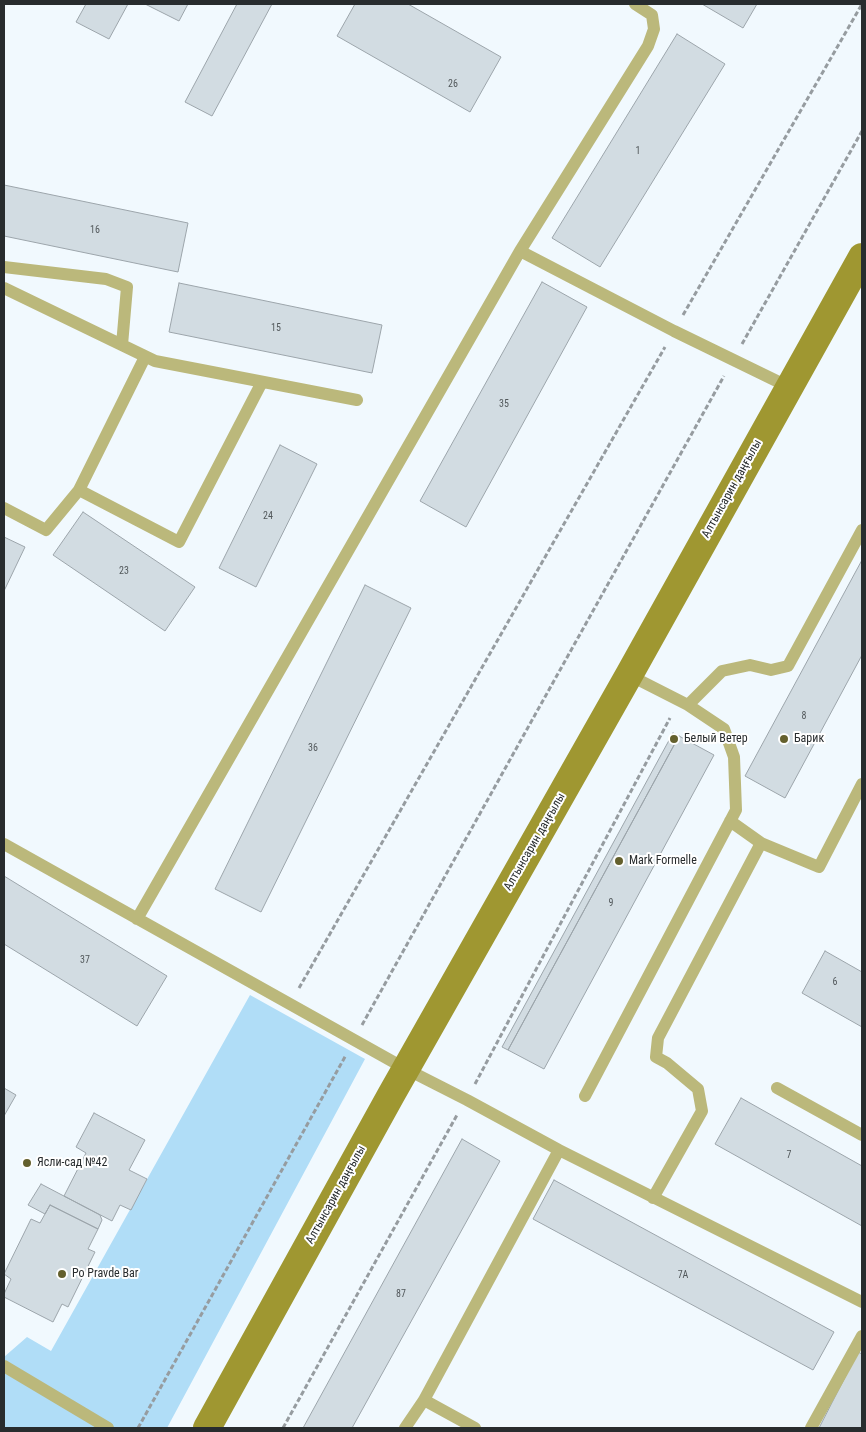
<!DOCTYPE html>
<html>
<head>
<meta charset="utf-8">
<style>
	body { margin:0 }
	#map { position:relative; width:866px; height:1432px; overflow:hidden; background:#f1f9fe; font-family:"Roboto Condensed",sans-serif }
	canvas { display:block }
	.frame { position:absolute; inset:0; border:5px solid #282c2e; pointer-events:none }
</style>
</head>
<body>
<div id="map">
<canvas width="866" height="1432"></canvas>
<div class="frame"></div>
</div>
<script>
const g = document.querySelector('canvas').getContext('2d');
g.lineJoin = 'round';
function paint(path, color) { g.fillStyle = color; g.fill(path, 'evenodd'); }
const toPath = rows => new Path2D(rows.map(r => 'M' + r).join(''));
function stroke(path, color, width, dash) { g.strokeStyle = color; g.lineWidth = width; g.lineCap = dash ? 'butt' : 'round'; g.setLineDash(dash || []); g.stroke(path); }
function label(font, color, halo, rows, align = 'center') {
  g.font = font + ' "Roboto Condensed",sans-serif'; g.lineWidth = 4; g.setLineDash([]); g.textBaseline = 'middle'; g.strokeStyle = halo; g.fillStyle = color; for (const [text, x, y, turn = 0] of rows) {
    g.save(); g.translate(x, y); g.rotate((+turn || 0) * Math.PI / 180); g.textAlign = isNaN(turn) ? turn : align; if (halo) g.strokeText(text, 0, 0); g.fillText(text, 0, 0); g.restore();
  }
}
paint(toPath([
	[250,995,365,1059,167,1428,4,1428,4,1357,27,1337,51,1351]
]), '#b0ddf7');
const building = toPath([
	[86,4,128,4,109,39,76,22,86,4],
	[145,4,188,4,179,21,145,4],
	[237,4,272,4,212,116,185,102,237,4],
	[355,4,408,4,501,57,470,112,337,36,355,4],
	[702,4,757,4,743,28,702,4],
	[677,34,725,64,600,267,552,238,677,34],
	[4,185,188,223,178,272,4,236,4,185],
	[542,282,587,307,466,527,420,501,542,282],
	[179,283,382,325,372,373,169,332,179,283],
	[280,445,317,464,256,587,219,568,280,445],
	[83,512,195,587,165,631,53,555,83,512],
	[4,537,25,547,4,591,4,537],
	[862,560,862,655,785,798,745,776,862,560],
	[365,585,411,608,261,912,215,889,365,585],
	[673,733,679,736,508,1050,502,1047,673,733],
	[679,736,714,755,544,1069,508,1050,679,736],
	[4,876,167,976,137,1026,4,944,4,876],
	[825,951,862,972,862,1027,802,993,825,951],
	[4,1088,16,1095,4,1116,4,1088],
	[741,1098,862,1166,862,1226,715,1144,741,1098],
	[94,1113,145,1140,129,1170,147,1179,131,1210,120,1205,112,1221,64,1196,86,1153,76,1147,94,1113],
	[462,1139,500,1161,352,1428,303,1428,462,1139],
	[554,1180,834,1332,813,1370,533,1219,554,1180],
	[41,1184,100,1215,102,1220,98,1229,50,1205,45,1214,28,1205,41,1184],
	[50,1205,98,1229,88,1249,95,1252,68,1307,62,1304,53,1322,4,1297,4,1294,11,1279,4,1274,31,1219,40,1223,50,1205],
	[858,1352,862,1354,862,1428,819,1428,858,1352]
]);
paint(building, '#d2dce2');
stroke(building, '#9ca5ab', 1);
stroke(toPath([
	[683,315,862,4],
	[742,344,862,131],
	[299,988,665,347],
	[362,1025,724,376],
	[475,1084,670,718],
	[138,1428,346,1055],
	[283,1428,457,1115]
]), '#969ca0', 3, [5, 2.5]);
stroke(toPath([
	[520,251,674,331,789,387],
	[4,267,106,279,127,287,122,345],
	[4,288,155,361,357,400],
	[79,490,145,357],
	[4,508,46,530,79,490,179,542,262,382],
	[688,705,722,671,750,665,771,670,788,666,862,530],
	[730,821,761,843,819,867,862,784],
	[4,844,406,1069,467,1100,559,1150,862,1302],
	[137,919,520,251,648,46,654,29,652,15,635,4],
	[777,1088,862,1135],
	[585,1096,736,810,734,757,724,729,688,705,629,675],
	[653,1198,702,1111,698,1089,667,1063,656,1057,658,1038,761,843],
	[4,1366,108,1428],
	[424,1400,475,1428],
	[405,1428,424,1400,559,1150],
	[811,1428,862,1336]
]), '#bbb87b', 12);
stroke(toPath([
	[207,1428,391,1095,629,675,862,257]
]), '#9f9731', 28);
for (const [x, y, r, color] of [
	[674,739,5,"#64602d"],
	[784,739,5,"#64602d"],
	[619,861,5,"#64602d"],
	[27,1163,5,"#64602d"],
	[62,1274,5,"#64602d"]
]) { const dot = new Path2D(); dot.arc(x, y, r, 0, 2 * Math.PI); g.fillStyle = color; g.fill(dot); stroke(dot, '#fff', 2); }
label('10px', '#52585b', null, [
	["26",453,84],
	["1",638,151],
	["16",95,230],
	["15",276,328],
	["35",504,404],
	["24",268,516],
	["23",124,571],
	["8",804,716],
	["36",313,748],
	["9",611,903],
	["37",85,960],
	["6",835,982],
	["7",789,1155],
	["7А",683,1275],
	["87",401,1294]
]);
label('12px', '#282c2e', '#fff', [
	["Алтынсарин даңғылы",732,489,-61],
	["Алтынсарин даңғылы",535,842,-60],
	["Алтынсарин даңғылы",336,1195,-61]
]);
label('12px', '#282c2e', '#fff', [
	["Белый Ветер",684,739],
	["Барик",794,739],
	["Mark Formelle",629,861],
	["Ясли-сад №42",37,1163],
	["Po Pravde Bar",72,1274]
], 'left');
</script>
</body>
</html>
